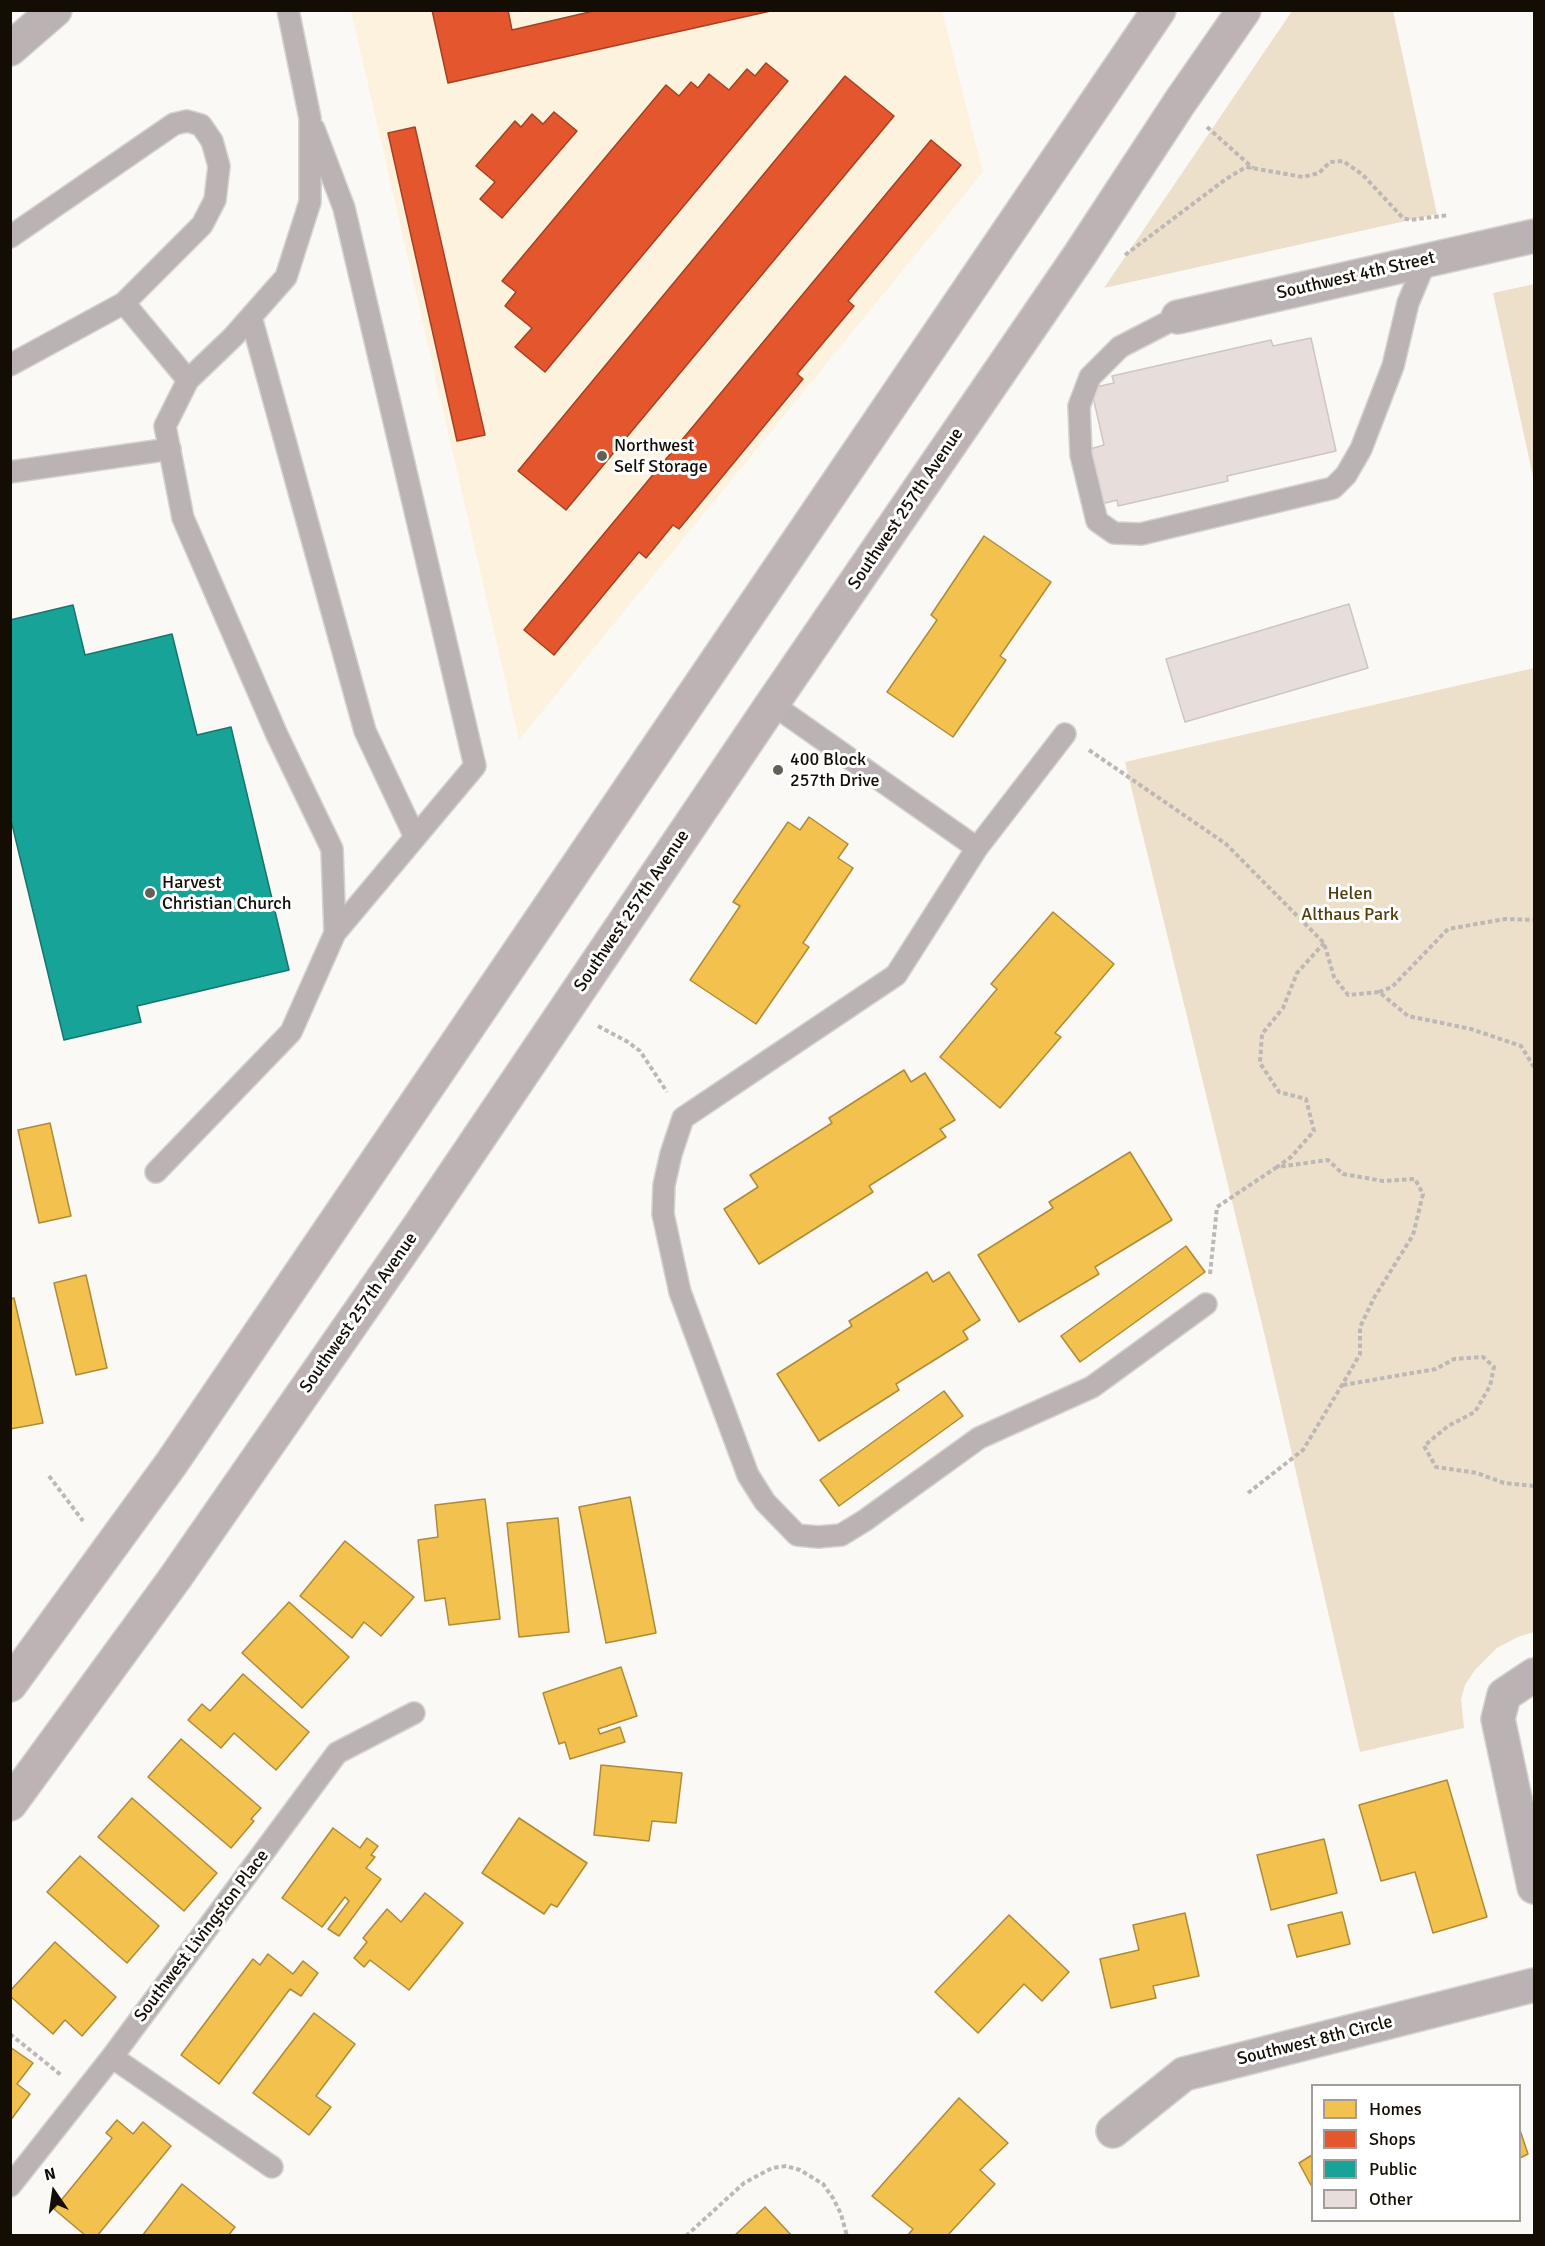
<!DOCTYPE html>
<html>
<head>
<meta charset="utf-8">
<style>
	body { margin:0 }
	#map { position:relative; width:1545px; height:2246px; overflow:hidden; background:#fbf9f6; font-family:Signika,sans-serif }
	canvas { display:block }
	.frame { position:absolute; inset:0; border:12px solid #130d03; pointer-events:none }
	.legend { position:absolute; left:1311px; top:2084px; width:210px; height:138px; box-sizing:border-box; background:#fff; border:2px solid #a19e9a; margin:0; padding:8px 10px; list-style:none; font-size:18px; color:#130d03 }
	.legend li { display:flex; align-items:center; gap:12px; height:30px }
	.legend b { width:30px; border:2px solid #a19e9a }
	.north { position:absolute; left:24px; top:2162px; width:60px; height:60px; -webkit-text-stroke:4px #fff; paint-order:stroke; rotate:347deg; font-size:16px; font-weight:700; line-height:24px; text-align:center; color:#130d03 }
	.north::after { content:''; display:block; margin:auto; width:21px; height:27px; background:#130d03; clip-path:polygon(50% 0,100% 100%,50% 72%,0 100%) }
</style>
</head>
<body>
<div id="map">
<canvas width="1545" height="2246"></canvas>
<div class="frame"></div>
<ul class="legend">
<li><b style="height:16px;background:#f2c14e"></b>Homes</li>
<li><b style="height:16px;background:#e4572e"></b>Shops</li>
<li><b style="height:16px;background:#17a398"></b>Public</li>
<li><b style="height:16px;background:#e7dedb"></b>Other</li>
</ul>
<div class="north">N</div>
</div>
<script>
const g = document.querySelector('canvas').getContext('2d');
g.lineJoin = 'round';
function paint(path, color) { g.fillStyle = color; g.fill(path, 'evenodd'); }
const toPath = rows => new Path2D(rows.map(r => 'M' + r).join(''));
function stroke(path, color, width, dash) { g.strokeStyle = color; g.lineWidth = width; g.lineCap = dash ? 'butt' : 'round'; g.setLineDash(dash || []); g.stroke(path); }
function label(font, color, halo, rows, align = 'center') {
  g.font = font + ' Signika,sans-serif'; g.lineWidth = 6; g.setLineDash([]); g.textBaseline = 'middle'; g.strokeStyle = halo; g.fillStyle = color; for (const [text, x, y, turn = 0] of rows) {
    g.save(); g.translate(x, y); g.rotate((+turn || 0) * Math.PI / 180); g.textAlign = isNaN(turn) ? turn : align; if (halo) g.strokeText(text, 0, 0); g.fillText(text, 0, 0); g.restore();
  }
}
paint(toPath([
	[522,10,524,14,538,10,942,11,983,172,519,740,351,11]
]), '#fdf2de');
paint(toPath([
	[1292,11,1393,11,1437,214,1104,288],
	[1534,284,1534,481,1493,293],
	[1534,668,1534,1632,1518,1637,1497,1648,1475,1670,1465,1685,1461,1699,1464,1728,1360,1752,1267,1345,1125,762]
]), '#ede0ca');
const homes = toPath([
	[984,536,1051,582,1000,656,1006,660,953,737,887,692,937,620,931,615,984,536],
	[809,817,848,844,838,858,853,868,803,943,809,947,756,1024,690,980,740,906,733,902,788,822,800,830,809,817],
	[1053,912,1114,964,1055,1033,1061,1037,1000,1108,940,1057,997,989,991,984,1053,912],
	[904,1070,911,1082,925,1073,955,1120,940,1129,946,1137,869,1186,873,1192,759,1264,724,1209,758,1187,750,1175,832,1123,829,1118,904,1070],
	[50,1123,71,1216,39,1223,18,1130,50,1123],
	[1130,1152,1172,1220,1095,1267,1099,1274,1019,1322,978,1255,1053,1208,1049,1202,1130,1152],
	[1186,1246,1205,1272,1080,1362,1061,1336,1186,1246],
	[927,1272,933,1282,949,1272,980,1320,963,1331,968,1339,896,1384,899,1390,819,1441,777,1374,852,1326,849,1321,927,1272],
	[86,1275,107,1368,76,1375,54,1283,86,1275],
	[14,1298,43,1423,10,1429,10,1299,14,1298],
	[944,1391,963,1416,839,1506,820,1480,944,1391],
	[630,1497,656,1633,606,1643,579,1507,630,1497],
	[485,1499,500,1619,449,1625,445,1598,425,1601,418,1540,438,1537,435,1505,485,1499],
	[558,1518,569,1632,519,1637,507,1523,558,1518],
	[345,1541,414,1597,381,1636,364,1622,352,1638,300,1596,345,1541],
	[289,1602,349,1657,302,1708,242,1653,289,1602],
	[621,1667,637,1716,598,1729,600,1734,620,1727,625,1742,570,1759,565,1742,559,1744,543,1693,621,1667],
	[243,1674,309,1732,276,1770,234,1733,221,1748,188,1720,202,1704,210,1711,243,1674],
	[181,1739,261,1808,251,1819,254,1821,231,1848,148,1777,181,1739],
	[601,1765,682,1773,676,1823,652,1821,649,1841,594,1835,601,1765],
	[1447,1780,1487,1917,1433,1933,1415,1872,1381,1881,1359,1805,1447,1780],
	[132,1798,217,1873,184,1911,98,1837,132,1798],
	[519,1818,587,1863,557,1907,551,1904,544,1914,482,1873,519,1818],
	[333,1828,360,1848,367,1838,378,1846,371,1855,375,1857,366,1868,381,1879,339,1936,328,1929,349,1901,345,1897,322,1927,282,1898,333,1828],
	[1324,1839,1337,1893,1271,1910,1257,1855,1324,1839],
	[80,1856,159,1926,127,1963,47,1892,80,1856],
	[425,1893,463,1923,409,1990,370,1960,364,1967,354,1958,367,1942,363,1938,387,1909,401,1922,425,1893],
	[1342,1912,1350,1944,1297,1957,1288,1925,1342,1912],
	[1185,1913,1199,1976,1153,1986,1156,1998,1111,2008,1100,1959,1139,1950,1133,1925,1185,1913],
	[1009,1915,1069,1972,1042,2001,1024,1984,978,2033,935,1992,1009,1915],
	[55,1942,116,1997,82,2036,65,2020,53,2034,10,1996,10,1991,55,1942],
	[268,1954,293,1974,303,1961,318,1973,301,1996,290,1989,219,2084,181,2055,253,1959,260,1965,268,1954],
	[314,2013,355,2044,316,2096,331,2107,309,2135,253,2093,314,2013],
	[10,2047,33,2063,17,2084,30,2094,10,2121,10,2047],
	[959,2098,1008,2143,980,2170,995,2184,947,2236,907,2236,913,2229,872,2196,959,2098],
	[117,2120,133,2134,143,2122,171,2146,97,2236,86,2236,54,2209,112,2138,106,2133,117,2120],
	[1520,2130,1528,2154,1520,2158,1520,2130],
	[1312,2155,1312,2187,1299,2163,1312,2155],
	[182,2184,235,2227,228,2236,142,2236,182,2184],
	[765,2207,792,2236,734,2236,765,2207]
]);
paint(homes, '#f2c14e');
stroke(homes, '#af8b38', 1.5);
const shops = toPath([
	[432,10,508,10,512,30,598,10,775,10,448,83,432,10],
	[766,63,788,81,545,372,515,347,532,328,505,306,516,292,502,281,666,85,679,96,691,82,698,88,709,74,729,90,747,69,755,76,766,63],
	[845,76,894,116,566,510,518,471,845,76],
	[554,112,577,131,502,218,480,199,495,182,476,166,515,121,521,127,532,114,543,124,554,112],
	[415,127,485,435,457,441,388,133,415,127],
	[931,140,961,165,848,301,854,306,797,374,803,379,679,529,673,525,646,558,639,552,554,655,524,630,931,140]
]);
paint(shops, '#e4572e');
stroke(shops, '#a54121', 1.5);
const public = toPath([
	[73,605,85,655,172,634,197,735,231,727,289,970,137,1006,141,1022,64,1040,10,816,10,620,73,605]
]);
paint(public, '#17a398');
stroke(public, '#16766b', 1.5);
const building = toPath([
	[1311,338,1336,451,1227,476,1228,481,1118,506,1117,500,1102,504,1090,449,1104,445,1091,388,1114,383,1112,376,1271,340,1273,346,1311,338],
	[1349,604,1368,668,1185,722,1166,659,1349,604]
]);
paint(building, '#e7dedb');
stroke(building, '#cec6c3', 1.5);
const service = toPath([
	[314,129,344,208,475,766,335,933],
	[10,237,174,124,187,121,201,125,212,141,219,166,215,200,202,225,124,303,10,365],
	[124,303,188,380],
	[251,317,365,731,415,837],
	[1178,317,1120,347,1090,377,1079,406,1081,455,1097,521,1114,533,1141,534,1333,488,1346,475,1361,449,1393,366,1408,303,1426,260],
	[10,472,170,449],
	[772,704,977,848],
	[1065,734,977,848,896,975,683,1118,671,1154,664,1185,663,1214,680,1292,748,1475,765,1502,797,1535,818,1537,841,1535,864,1521,979,1438,1092,1387,1206,1304],
	[156,1172,291,1032,335,933,332,849,277,735,183,518,165,426,188,380,233,337,286,277,310,202,310,118,288,10],
	[112,2057,272,2167],
	[10,2186,112,2057,337,1753,414,1713]
]);
const minor = toPath([
	[1178,317,1534,236],
	[1534,1675,1504,1695,1498,1719,1534,1887],
	[1113,2131,1184,2074,1534,1985]
]);
const tertiary = toPath([
	[10,49,55,10]
]);
const primary = toPath([
	[10,1685,171,1464,1159,10],
	[10,1804,175,1578,420,1225,772,704,1079,256,1180,102,1244,10]
]);
stroke(service, '#d5d3d0', 24);
stroke(minor, '#d5d3d0', 36);
stroke(tertiary, '#d5d3d0', 36);
stroke(primary, '#d5d3d0', 36);
stroke(toPath([
	[1207,127,1253,168],
	[1125,255,1226,179,1246,167,1303,177,1319,173,1330,162,1343,161,1363,175,1403,218,1410,220,1449,215],
	[1089,750,1226,844,1324,943,1334,977,1348,995,1379,992,1408,1016,1471,1029,1521,1046,1534,1067],
	[1379,992,1392,987,1448,929,1505,919,1534,920],
	[598,1026,628,1042,640,1051,667,1092],
	[1210,1274,1217,1207,1277,1167],
	[1343,1385,1436,1369,1454,1359,1483,1357,1494,1367,1490,1386,1475,1412,1448,1426,1424,1446,1436,1467,1477,1473,1504,1483,1534,1486],
	[49,1476,83,1521],
	[1248,1493,1303,1450,1342,1385,1360,1354,1360,1327,1374,1298,1413,1235,1423,1194,1415,1179,1383,1181,1343,1174,1328,1160,1277,1167,1291,1157,1314,1131,1306,1099,1279,1092,1260,1063,1262,1034,1283,1008,1297,973,1324,943],
	[10,2034,61,2075],
	[686,2236,744,2183,772,2168,786,2166,800,2170,823,2184,833,2198,841,2214,847,2236]
]), '#bdb7b5', 4, [4.5, 3]);
stroke(service, '#bbb2b3', 21);
stroke(minor, '#bbb2b3', 33);
stroke(tertiary, '#bbb2b3', 33);
stroke(primary, '#bdb3b5', 33);
for (const [x, y, r, color] of [
	[602,456,6,"#646058"],
	[778,770,6,"#646058"],
	[150,893,6,"#646058"]
]) { const dot = new Path2D(); dot.arc(x, y, r, 0, 2 * Math.PI); g.fillStyle = color; g.fill(dot); stroke(dot, '#fff', 2); }
label('18px', '#130d03', '#fff', [
	["Southwest 4th Street",1356,276,-13],
	["Southwest 257th Avenue",906,509,-56],
	["Southwest 257th Avenue",632,911,-56],
	["Southwest 257th Avenue",359,1313,-55],
	["Southwest Livingston Place",202,1936,-53],
	["Southwest 8th Circle",1315,2041,-14]
]);
label('18px', '#130d03', '#fff', [
	["Northwest",614,446],
	["Self Storage",614,467],
	["400 Block",790,760],
	["257th Drive",790,781],
	["Harvest",162,883],
	["Christian Church",162,904]
], 'left');
label('18px', '#543c0b', '#fff', [
	["Helen",1350,894],
	["Althaus Park",1350,915]
]);
</script>
</body>
</html>
